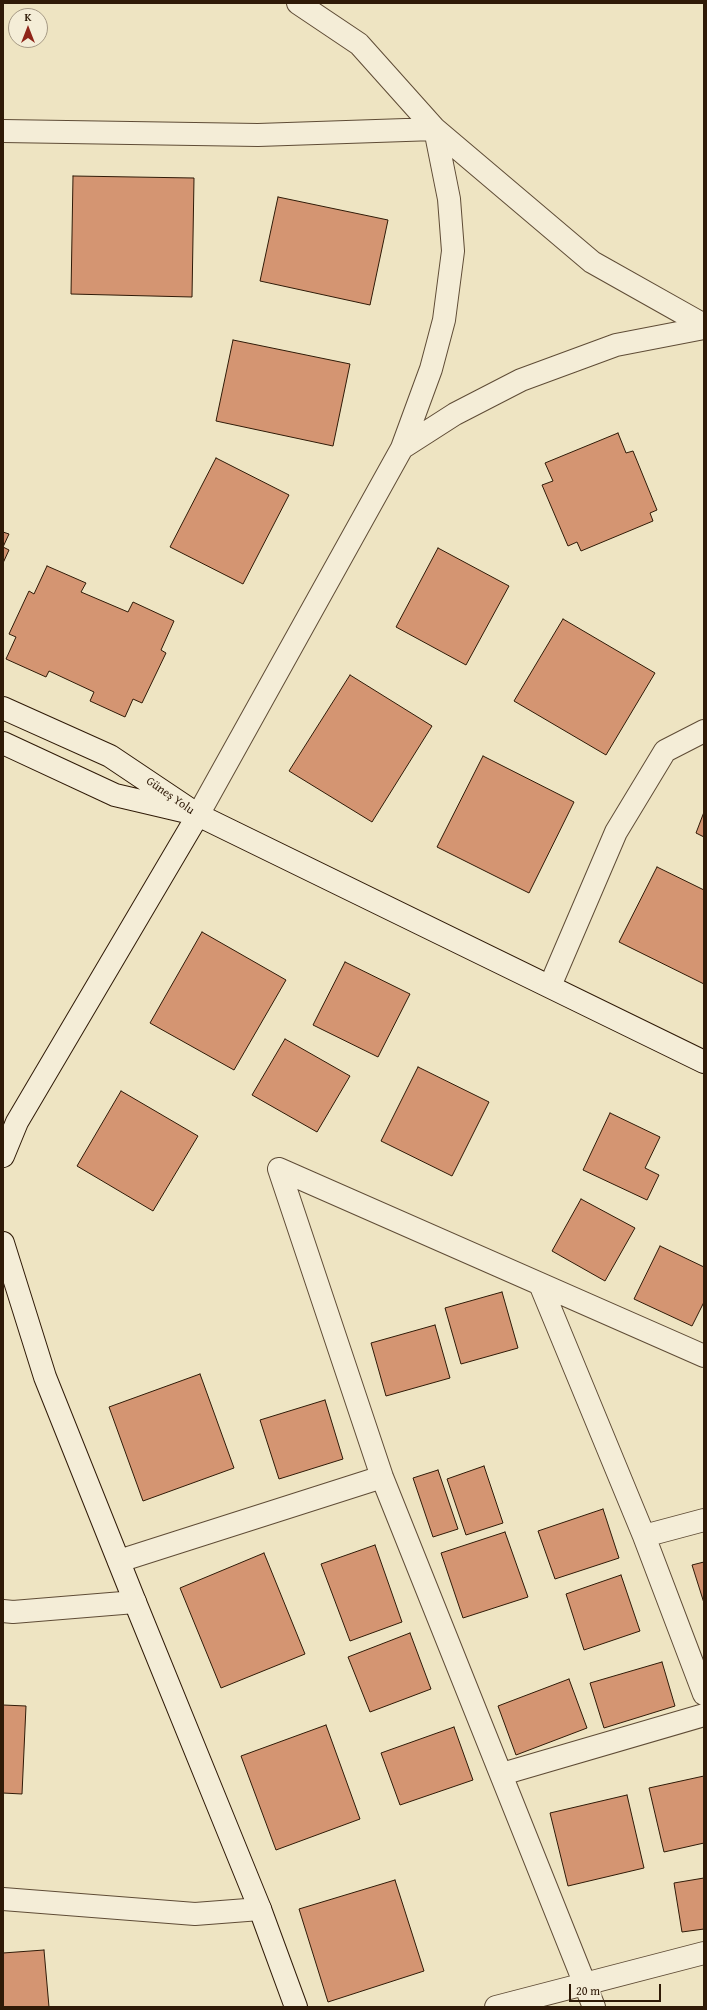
<!DOCTYPE html>
<html>
<head>
<meta charset="utf-8">
<style>
	body { margin:0 }
	#map { position:relative; width:707px; height:2010px; overflow:hidden; background:#eee4c2; font-family:"Gentium Book Plus",serif }
	canvas { display:block }
	.frame { position:absolute; inset:0; border:4px solid #2f1a07; pointer-events:none }
	.north { position:absolute; left:8px; top:8px; width:40px; height:40px; box-sizing:border-box; background:#f4edd7; border:1px solid #a59984; border-radius:50%; rotate:0deg; font-size:11px; font-weight:700; line-height:16px; text-align:center; color:#2f1a07 }
	.north::after { content:''; display:block; margin:auto; width:14px; height:18px; background:#8f2418; clip-path:polygon(50% 0,100% 100%,50% 72%,0 100%) }
	.scale { position:absolute; left:569px; top:1984px; width:92px; height:18px; box-sizing:border-box; border:2px solid #2f1a07; border-top:0; padding-left:5px; font-size:12px; line-height:14px; white-space:nowrap; color:#2f1a07; -webkit-text-stroke:3px #f4edd7; paint-order:stroke }
</style>
</head>
<body>
<div id="map">
<canvas width="707" height="2010"></canvas>
<div class="frame"></div>
<div class="north">K</div>
<div class="scale">20 m</div>
</div>
<script>
const g = document.querySelector('canvas').getContext('2d');
g.lineJoin = 'round';
function paint(path, color) { g.fillStyle = color; g.fill(path, 'evenodd'); }
const toPath = rows => new Path2D(rows.map(r => 'M' + r).join(''));
function stroke(path, color, width, dash) { g.strokeStyle = color; g.lineWidth = width; g.lineCap = dash ? 'butt' : 'round'; g.setLineDash(dash || []); g.stroke(path); }
function label(font, color, halo, rows, align = 'center') {
  g.font = font + ' "Gentium Book Plus",serif'; g.lineWidth = 3.5; g.setLineDash([]); g.textBaseline = 'middle'; g.strokeStyle = halo; g.fillStyle = color; for (const [text, x, y, turn = 0] of rows) {
    g.save(); g.translate(x, y); g.rotate((+turn || 0) * Math.PI / 180); g.textAlign = isNaN(turn) ? turn : align; if (halo) g.strokeText(text, 0, 0); g.fillText(text, 0, 0); g.restore();
  }
}
const building = toPath([
	[73,176,194,178,192,297,71,294,73,176],
	[278,197,388,220,370,305,260,281,278,197],
	[233,340,350,364,333,446,216,421,233,340],
	[618,433,626,453,633,451,657,510,650,513,653,521,581,551,577,542,568,546,542,485,553,481,545,463,618,433],
	[216,458,289,495,243,584,170,547,216,458],
	[3,532,9,534,3,547,3,532],
	[3,547,9,550,3,563,3,547],
	[438,548,509,586,466,665,396,627,438,548],
	[47,566,86,583,81,592,128,612,133,602,174,621,161,650,166,653,142,703,133,699,125,717,90,701,94,692,49,671,46,677,6,659,16,637,9,634,29,591,34,594,47,566],
	[563,619,655,673,606,755,514,701,563,619],
	[350,675,432,726,372,822,289,771,350,675],
	[483,756,574,802,529,893,437,847,483,756],
	[704,812,704,837,696,833,704,812],
	[657,867,704,890,704,984,619,942,657,867],
	[202,932,286,980,234,1070,150,1023,202,932],
	[345,962,410,994,378,1057,313,1025,345,962],
	[285,1039,350,1076,317,1132,252,1095,285,1039],
	[418,1067,489,1102,452,1176,381,1141,418,1067],
	[121,1091,198,1136,153,1211,77,1166,121,1091],
	[610,1113,660,1137,645,1168,659,1175,647,1200,583,1170,610,1113],
	[581,1199,635,1228,605,1281,552,1251,581,1199],
	[660,1246,704,1267,704,1302,692,1326,634,1299,660,1246],
	[502,1292,518,1348,461,1364,445,1308,502,1292],
	[435,1325,450,1378,386,1396,371,1343,435,1325],
	[200,1374,234,1468,143,1501,109,1407,200,1374],
	[325,1400,343,1459,279,1479,260,1420,325,1400],
	[484,1466,503,1523,466,1535,447,1479,484,1466],
	[438,1470,458,1529,433,1537,413,1478,438,1470],
	[603,1509,619,1558,555,1579,538,1531,603,1509],
	[505,1532,528,1597,463,1618,441,1553,505,1532],
	[375,1545,402,1622,350,1641,321,1564,375,1545],
	[264,1553,305,1654,221,1688,180,1588,264,1553],
	[704,1562,704,1603,692,1565,704,1562],
	[621,1575,640,1631,584,1650,566,1594,621,1575],
	[410,1633,431,1689,370,1712,348,1657,410,1633],
	[662,1662,675,1706,604,1728,590,1683,662,1662],
	[569,1679,587,1728,516,1755,498,1706,569,1679],
	[3,1705,26,1706,22,1794,3,1793,3,1705],
	[326,1725,360,1819,276,1850,241,1756,326,1725],
	[454,1727,473,1780,400,1805,381,1753,454,1727],
	[704,1776,704,1843,664,1852,649,1788,704,1776],
	[627,1795,644,1868,568,1886,550,1813,627,1795],
	[704,1878,704,1929,682,1932,674,1883,704,1878],
	[395,1880,424,1971,328,2002,299,1909,395,1880],
	[44,1950,49,2007,3,2007,3,1953,44,1950]
]);
paint(building, '#d49572');
stroke(building, '#2f1a07', 1);
const street = toPath([
	[298,3,359,44,435,129,592,262,704,325],
	[3,131,258,135,435,129,449,199,453,251,444,320,431,369,402,448,198,815],
	[402,448,455,414,521,380,616,345,704,328],
	[550,986,616,832,665,751,704,731],
	[279,1169,382,1477,594,2007],
	[279,1169,704,1356],
	[540,1284,644,1536,704,1694],
	[644,1536,704,1520],
	[119,1561,382,1477],
	[3,1611,13,1612,135,1602],
	[502,1774,704,1715],
	[3,1899,195,1914,260,1909],
	[496,2007,704,1953]
]);
const secondary = toPath([
	[3,708,110,756,198,815,704,1062],
	[3,743,115,795,183,811],
	[3,1156,17,1122,198,815],
	[3,1243,45,1377,135,1602,260,1909,296,2007]
]);
stroke(street, '#5f4c36', 24);
stroke(secondary, '#2f1a07', 24);
stroke(street, '#f4edd7', 22);
stroke(secondary, '#f4edd7', 22);
label('12px', '#2f1a07', '#f4edd7', [
	["Güneş Yolu",170,796,35]
]);
</script>
</body>
</html>
